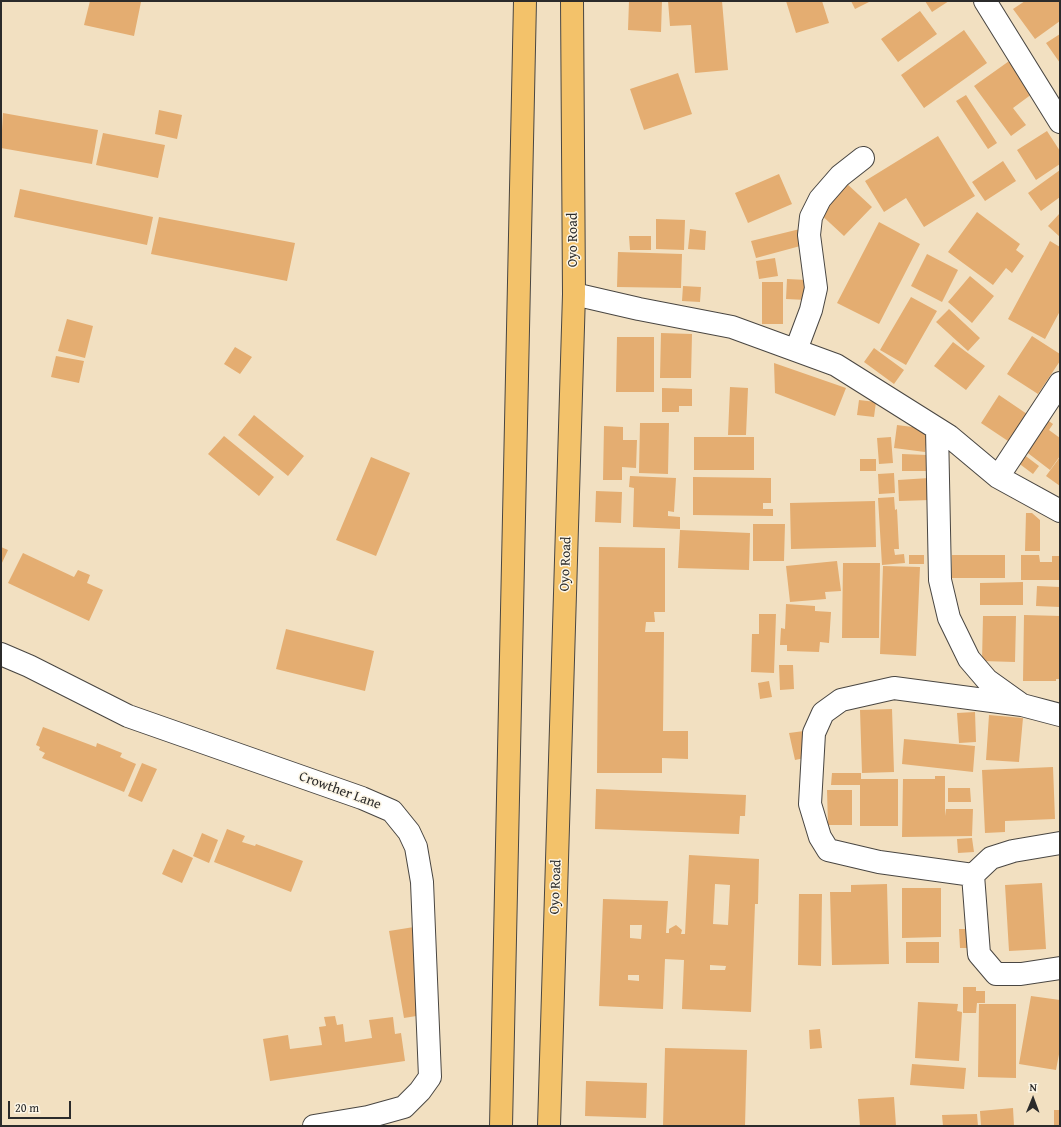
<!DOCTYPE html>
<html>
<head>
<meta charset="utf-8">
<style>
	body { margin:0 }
	#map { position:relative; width:1061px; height:1127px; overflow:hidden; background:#f2e0c1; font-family:"Gentium Book Plus",serif }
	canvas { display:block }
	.frame { position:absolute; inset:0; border:2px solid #2b2b2b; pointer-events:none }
	.north { position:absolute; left:1013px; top:1079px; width:40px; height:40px; -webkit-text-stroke:3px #fcf5e5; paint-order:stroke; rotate:1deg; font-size:11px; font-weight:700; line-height:16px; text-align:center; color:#2b2b2b }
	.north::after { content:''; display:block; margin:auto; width:14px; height:18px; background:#2b2b2b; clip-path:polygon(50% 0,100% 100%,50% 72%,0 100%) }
	.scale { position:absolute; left:8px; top:1101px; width:63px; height:18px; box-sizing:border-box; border:2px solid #2b2b2b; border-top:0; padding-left:5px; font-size:12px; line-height:14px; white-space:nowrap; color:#2b2b2b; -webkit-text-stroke:3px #fcf5e5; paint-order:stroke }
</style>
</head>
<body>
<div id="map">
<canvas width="1061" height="1127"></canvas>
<div class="frame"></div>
<div class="north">N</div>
<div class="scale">20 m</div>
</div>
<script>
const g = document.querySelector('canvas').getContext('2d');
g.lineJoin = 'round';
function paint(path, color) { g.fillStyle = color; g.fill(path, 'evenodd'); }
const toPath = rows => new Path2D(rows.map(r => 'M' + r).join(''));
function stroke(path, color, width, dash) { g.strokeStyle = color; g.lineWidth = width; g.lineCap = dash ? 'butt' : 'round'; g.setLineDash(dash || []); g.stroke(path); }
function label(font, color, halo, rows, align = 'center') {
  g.font = font + ' "Gentium Book Plus",serif'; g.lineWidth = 3; g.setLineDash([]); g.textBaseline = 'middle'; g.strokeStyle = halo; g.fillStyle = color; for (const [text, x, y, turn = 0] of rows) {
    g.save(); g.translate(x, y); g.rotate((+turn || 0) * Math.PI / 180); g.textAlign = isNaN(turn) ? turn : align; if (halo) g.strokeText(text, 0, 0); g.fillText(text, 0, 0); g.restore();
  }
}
paint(toPath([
	[90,1,141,2,134,36,84,25],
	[629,1,662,1,661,32,628,30],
	[668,1,722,1,728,70,695,73,691,25,670,26],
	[786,1,822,1,829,23,796,33],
	[851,1,871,1,855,9],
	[925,1,949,1,932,12],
	[1025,1,1060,1,1060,21,1035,39,1013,9],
	[920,11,937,34,898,62,881,39],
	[964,30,987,63,924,108,901,75],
	[1060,34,1060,63,1046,43],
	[1012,59,1036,91,1013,108,1026,125,1011,136,974,86],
	[678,73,692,114,644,130,630,89],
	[966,95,997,143,988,149,956,101],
	[159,110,182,115,177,139,155,134],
	[3,113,98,130,92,164,1,148],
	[1047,131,1060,151,1060,164,1036,180,1017,150],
	[103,133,165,145,158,178,96,165],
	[938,136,975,196,924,227,906,198,884,212,865,181],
	[1003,161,1016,181,985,201,972,182],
	[1060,170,1060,197,1041,211,1028,193],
	[779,174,792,204,748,223,735,193],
	[845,182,872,207,844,236,817,211],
	[20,189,153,217,147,245,14,217],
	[977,212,1020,244,1016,250,1024,256,1012,273,1006,268,993,285,948,252],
	[1060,213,1060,237,1048,226],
	[159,217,295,243,287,281,151,254],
	[656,219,685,220,684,250,656,249],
	[879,222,920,244,879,324,837,303],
	[690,229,706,231,705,250,688,249],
	[800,229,804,245,756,258,751,241],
	[629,236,651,236,651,250,630,250],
	[1050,241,1060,247,1060,311,1045,339,1008,319],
	[618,252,682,254,681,288,617,287],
	[927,254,958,270,942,302,911,286],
	[775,258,778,276,759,279,756,261],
	[970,276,994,296,972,323,948,302],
	[787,279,807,280,806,300,786,299],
	[762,282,783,282,783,324,762,324],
	[683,286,701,287,700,302,682,301],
	[911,297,937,311,906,365,880,350],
	[949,309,980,338,968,351,936,322],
	[67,319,93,326,85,358,58,351],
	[661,333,692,334,691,378,660,378],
	[1032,336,1060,354,1060,361,1038,394,1007,374],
	[617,337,654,337,654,392,616,392],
	[953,342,985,366,966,390,934,366],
	[235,347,252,357,240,374,224,364],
	[874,348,904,370,894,384,864,362],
	[56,356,84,361,79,383,51,377],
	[774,363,846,388,835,416,775,393],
	[730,387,748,388,746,435,728,435],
	[662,388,692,389,692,406,679,406,679,412,662,412],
	[999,395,1027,414,1008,441,981,423],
	[859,400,876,402,874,417,857,415],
	[254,415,304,456,288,476,238,435],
	[1043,417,1053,424,1049,430,1060,438,1060,456,1050,470,1020,447],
	[640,423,669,423,668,474,639,473],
	[897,425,928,429,925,452,894,448],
	[604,426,623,427,623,440,637,440,636,468,622,467,622,480,603,480],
	[224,436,274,477,259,496,208,454],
	[694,437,754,437,754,470,694,470],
	[891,437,893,463,879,464,877,438],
	[1019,451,1039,466,1033,474,1013,459],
	[902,454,927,455,927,471,902,471],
	[371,457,410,473,376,556,336,540],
	[1060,457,1060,486,1046,476],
	[860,459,876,459,876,471,860,471],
	[894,473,895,493,879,494,878,474],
	[630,476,676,478,674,512,668,511,668,516,680,517,680,529,633,527,634,488,629,487],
	[693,477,771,478,771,503,763,503,763,509,773,509,773,516,693,515],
	[929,478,930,500,899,501,898,480],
	[596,491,622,492,621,523,595,522],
	[894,497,895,510,897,509,899,549,894,549,895,555,904,554,905,563,882,565,878,498],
	[875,501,876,547,791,549,790,503],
	[1026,513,1032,513,1040,520,1040,551,1025,551],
	[753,524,785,524,784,561,753,561],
	[680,530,750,533,749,570,678,568],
	[1,547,8,550,1,565],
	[599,547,665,548,665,612,654,612,655,622,646,622,645,632,664,632,663,731,688,731,688,759,662,758,662,773,597,773],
	[23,553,74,577,78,570,90,575,87,583,103,590,89,621,8,583],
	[909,555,924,555,924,564,909,564],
	[952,555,1005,555,1005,578,952,578],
	[1021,555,1039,555,1040,562,1052,562,1052,556,1060,556,1060,580,1021,580],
	[837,561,841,591,825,592,826,599,790,602,786,566],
	[843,563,880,563,879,638,842,638],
	[883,566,920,567,916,656,880,654],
	[1023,582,1023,605,980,605,980,583],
	[1037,586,1060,587,1060,607,1036,606],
	[786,604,815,606,815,611,831,612,829,643,820,642,819,652,787,651,787,645,780,645,781,628,785,629],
	[759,614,776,614,774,673,751,672,752,634,759,634],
	[1024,615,1060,616,1060,679,1056,679,1056,681,1023,681],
	[983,616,1016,616,1015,662,982,661],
	[286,629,374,651,365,691,276,669],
	[779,665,793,665,794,689,780,690],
	[769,681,772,697,760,699,758,683],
	[892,709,894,772,862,773,860,710],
	[975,712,976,742,959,743,957,713],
	[989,715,1023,718,1019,762,986,760],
	[43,727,96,747,97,743,122,753,120,757,136,764,124,792,42,758,45,753,39,750,40,747,36,745],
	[804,731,809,757,795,760,789,733],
	[904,739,975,746,973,772,902,764],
	[142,763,157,769,142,802,128,796],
	[1053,767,1055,819,1005,821,1005,832,985,833,982,770],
	[832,773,861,773,861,779,898,779,898,826,860,826,860,785,831,785],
	[935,776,945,776,945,816,946,809,973,809,972,836,902,837,903,779,935,779],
	[948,788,970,788,971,802,948,802],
	[596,789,746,795,745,816,740,816,739,834,595,829],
	[827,790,852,790,852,825,828,825],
	[227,829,245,836,242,842,255,846,256,844,303,861,291,892,214,862],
	[202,833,218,840,209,863,193,856],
	[972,838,974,852,958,853,957,839],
	[173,849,193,858,182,883,162,874],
	[689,855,759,859,758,904,755,904,751,1012,682,1009,684,960,665,959,663,1009,599,1006,603,899,668,901,666,933,669,933,669,929,676,925,682,930,681,934,685,934],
	[715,884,730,885,728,925,713,924],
	[630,925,642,925,641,939,630,938],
	[710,965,726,966,725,970,710,970],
	[628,975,639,975,639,981,628,980],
	[1042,883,1046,949,1009,951,1005,885],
	[887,884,889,964,832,965,830,892,851,892,851,885],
	[902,888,941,888,941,937,902,938],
	[799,894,822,894,821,966,798,965],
	[414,927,429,1014,404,1018,389,931],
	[959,929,971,929,972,948,960,948],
	[906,942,939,942,939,963,906,963],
	[963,987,976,987,976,991,985,991,985,1003,977,1003,976,1013,963,1013],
	[1031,996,1060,1000,1060,1049,1056,1070,1019,1064],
	[918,1002,958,1004,957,1011,962,1012,959,1061,915,1058],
	[979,1004,1016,1004,1016,1078,978,1077],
	[335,1016,337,1025,343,1024,345,1042,372,1038,369,1020,393,1017,395,1034,401,1033,405,1061,270,1081,263,1039,288,1035,290,1049,322,1045,319,1027,326,1026,324,1017],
	[820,1029,822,1048,810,1049,809,1030],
	[665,1048,747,1050,745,1126,663,1126],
	[912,1064,966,1068,964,1089,910,1085],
	[586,1081,647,1083,646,1118,585,1116],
	[894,1097,896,1126,860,1126,858,1099],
	[1013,1108,1014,1126,981,1126,980,1111],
	[1054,1110,1060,1110,1060,1126,1054,1126],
	[977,1114,978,1126,943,1126,942,1115]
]), '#e4ad71');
const minor = toPath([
	[985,1,1060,122],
	[574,294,639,309,732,327,836,365,949,436,998,477,1060,511],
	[796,350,811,310,816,288,809,235,811,217,820,199,840,176,863,158],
	[937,429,940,580,949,618,969,659,987,680,1022,705,1060,715],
	[998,477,1060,383],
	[1,654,29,666,128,716,362,798,392,811,409,832,416,847,422,882,430,1077,420,1091,404,1107,368,1117,314,1126],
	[1060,843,1013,851,991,858,973,875,979,954,996,974,1021,974,1060,968],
	[973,875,879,862,828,850,820,837,810,804,814,733,823,713,841,700,894,688,1022,705]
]);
const highway = toPath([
	[501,1126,525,1],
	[549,1126,574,294,572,1]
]);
stroke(minor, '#494642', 24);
stroke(highway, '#494642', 24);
stroke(minor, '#fff', 22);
stroke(highway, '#f3c26a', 22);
label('14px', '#2b2b2b', '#fcf5e5', [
	["Oyo Road",573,240,-90],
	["Oyo Road",566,564,-88],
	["Crowther Lane",340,791,20],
	["Oyo Road",556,887,-88]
]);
</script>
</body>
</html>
